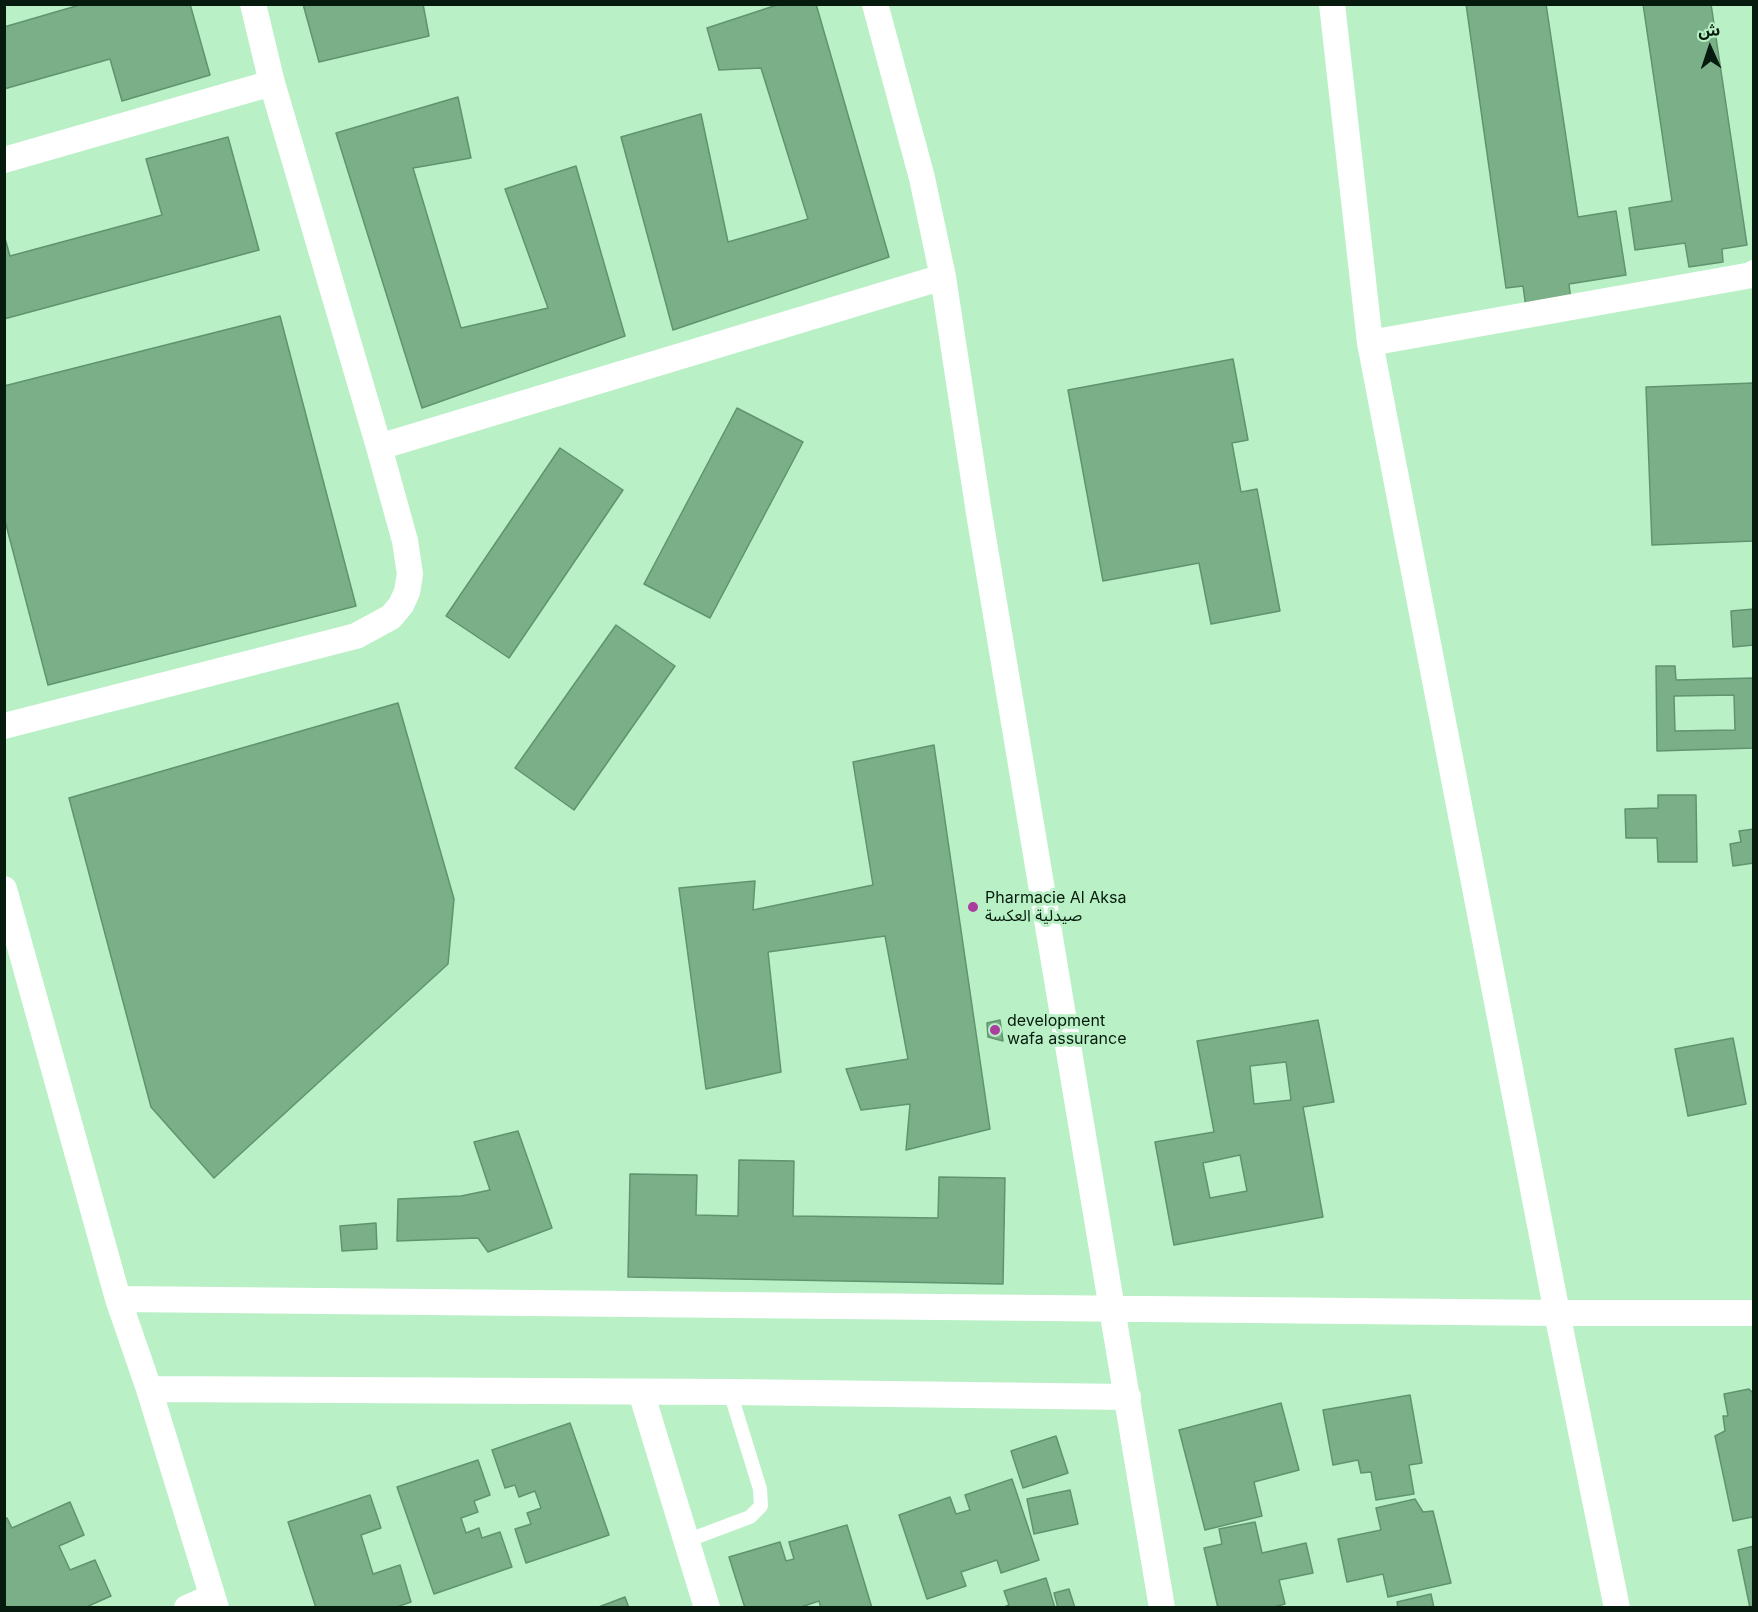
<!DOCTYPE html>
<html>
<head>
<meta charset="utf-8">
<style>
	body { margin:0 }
	#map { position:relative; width:1758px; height:1612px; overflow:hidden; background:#b9f0c6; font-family:Inter,"Noto Sans Arabic",sans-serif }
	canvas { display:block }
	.frame { position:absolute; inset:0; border:6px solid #061b0d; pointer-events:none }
	.north { position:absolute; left:1680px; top:18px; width:60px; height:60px; -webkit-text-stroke:4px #b9f0c6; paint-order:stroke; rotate:357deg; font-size:16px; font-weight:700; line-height:24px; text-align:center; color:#061b0d }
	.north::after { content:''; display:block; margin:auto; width:21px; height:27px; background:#061b0d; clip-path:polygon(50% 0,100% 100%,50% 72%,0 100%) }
</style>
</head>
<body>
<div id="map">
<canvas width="1758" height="1612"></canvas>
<div class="frame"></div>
<div class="north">ش</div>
</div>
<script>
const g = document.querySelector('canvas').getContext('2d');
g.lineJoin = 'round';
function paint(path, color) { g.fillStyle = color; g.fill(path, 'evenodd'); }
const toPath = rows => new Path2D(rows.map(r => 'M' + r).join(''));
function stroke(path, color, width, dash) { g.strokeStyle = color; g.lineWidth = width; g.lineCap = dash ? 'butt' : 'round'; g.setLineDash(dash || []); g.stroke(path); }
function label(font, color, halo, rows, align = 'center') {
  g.font = font + ' Inter,"Noto Sans Arabic",sans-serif'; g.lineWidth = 6; g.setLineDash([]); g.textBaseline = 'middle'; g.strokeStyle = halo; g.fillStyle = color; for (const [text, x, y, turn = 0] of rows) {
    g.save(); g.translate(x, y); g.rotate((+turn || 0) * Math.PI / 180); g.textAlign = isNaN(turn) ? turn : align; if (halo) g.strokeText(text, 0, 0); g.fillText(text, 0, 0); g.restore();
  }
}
const building = toPath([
	[83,4,190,4,210,75,122,101,110,59,4,89,4,27,83,4],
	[303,4,423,4,429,36,319,62,303,4],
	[780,4,816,4,889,257,673,330,621,137,701,114,728,242,808,219,761,68,719,70,707,28,780,4],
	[1466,4,1546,4,1578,217,1616,211,1626,275,1569,284,1571,301,1526,308,1523,286,1506,288,1466,4],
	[1643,4,1711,4,1747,245,1722,249,1723,262,1689,267,1685,243,1635,250,1629,208,1672,201,1643,4],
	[458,97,471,158,413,168,461,328,548,308,505,189,576,166,625,336,422,408,336,133,458,97],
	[228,137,259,250,4,319,4,235,10,256,162,215,146,159,228,137],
	[280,316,356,606,48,685,4,517,4,386,280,316],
	[1233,359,1248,440,1232,443,1241,492,1257,489,1280,611,1211,624,1199,563,1103,581,1068,390,1233,359],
	[1754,383,1754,541,1652,545,1646,387,1754,383],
	[737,408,803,442,710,618,644,584,737,408],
	[560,448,623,490,509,658,446,616,560,448],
	[1754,609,1754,645,1733,647,1731,611,1754,609],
	[616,625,675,666,574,810,515,768,616,625],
	[1656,666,1675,666,1676,680,1754,678,1754,748,1657,751,1656,666],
	[1734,695,1735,730,1675,731,1674,696,1734,695],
	[398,703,454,899,448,964,214,1178,151,1107,69,798,398,703],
	[934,745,990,1129,906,1150,910,1104,861,1110,846,1069,908,1059,885,936,768,952,781,1072,706,1089,679,888,755,881,753,910,873,885,853,762,934,745],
	[1658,795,1696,795,1697,862,1658,862,1657,838,1626,838,1625,809,1658,808,1658,795],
	[1754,829,1754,863,1733,866,1730,844,1741,842,1739,831,1754,829],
	[1000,1020,1003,1041,988,1037,987,1023,1000,1020],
	[1318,1020,1334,1102,1303,1107,1323,1217,1174,1245,1155,1142,1214,1132,1197,1041,1318,1020],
	[1286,1062,1291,1100,1254,1104,1250,1066,1286,1062],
	[1240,1155,1247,1191,1210,1198,1203,1163,1240,1155],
	[1733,1038,1746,1104,1688,1116,1675,1049,1733,1038],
	[518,1131,552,1228,488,1252,478,1238,397,1241,398,1199,461,1196,490,1190,474,1142,518,1131],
	[739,1160,794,1161,793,1216,938,1218,939,1177,1005,1178,1003,1284,628,1277,630,1174,697,1175,696,1215,738,1216,739,1160],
	[376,1223,377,1249,342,1251,340,1226,376,1223],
	[1749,1389,1754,1394,1754,1524,1752,1517,1733,1521,1715,1436,1725,1431,1723,1416,1728,1416,1724,1394,1749,1389],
	[1410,1395,1422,1463,1409,1465,1414,1494,1376,1500,1371,1472,1361,1473,1358,1460,1333,1465,1323,1410,1410,1395],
	[1281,1403,1299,1470,1254,1482,1262,1516,1205,1530,1179,1430,1281,1403],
	[570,1423,609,1535,526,1563,515,1529,531,1524,527,1513,541,1508,535,1491,519,1497,515,1485,505,1488,492,1450,570,1423],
	[1056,1436,1068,1473,1023,1488,1011,1451,1056,1436],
	[478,1460,490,1495,474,1501,478,1512,461,1518,466,1533,479,1528,482,1538,500,1532,512,1567,434,1594,397,1487,478,1460],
	[1012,1479,1039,1560,1001,1573,997,1560,961,1572,966,1586,927,1599,899,1515,950,1497,956,1514,970,1510,965,1495,1012,1479],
	[1070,1490,1078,1524,1034,1534,1027,1499,1070,1490],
	[370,1495,381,1528,361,1535,373,1574,400,1565,411,1602,394,1608,316,1608,288,1522,370,1495],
	[1415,1499,1423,1512,1433,1511,1451,1583,1388,1597,1383,1574,1347,1582,1338,1539,1381,1530,1376,1508,1415,1499],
	[70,1502,84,1535,59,1546,70,1570,95,1560,111,1596,84,1608,4,1608,4,1519,7,1518,12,1528,70,1502],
	[1255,1522,1262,1553,1306,1543,1313,1573,1279,1580,1285,1604,1270,1608,1218,1608,1204,1548,1222,1544,1219,1529,1255,1522],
	[847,1525,872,1608,821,1608,819,1601,798,1608,745,1608,729,1557,780,1542,786,1561,794,1559,789,1542,847,1525],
	[1754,1546,1754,1608,1750,1608,1738,1550,1754,1546],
	[1046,1578,1055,1608,1002,1608,1009,1605,1004,1591,1046,1578],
	[1069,1589,1075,1608,1058,1608,1054,1593,1069,1589],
	[1431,1594,1434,1608,1398,1608,1397,1602,1431,1594],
	[625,1597,629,1608,596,1608,625,1597]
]);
paint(building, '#7aaf88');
stroke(building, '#60946e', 1.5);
stroke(toPath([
	[686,1541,750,1517,761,1506,760,1489,730,1392]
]), '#fff', 14);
stroke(toPath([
	[875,4,922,178,943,277,979,513,1162,1608],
	[1332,4,1370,343,1557,1313,1617,1608],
	[4,160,272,83],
	[1370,343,1752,275,1754,273],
	[379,447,943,277],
	[4,726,356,636,391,617,401,605,407,592,410,574,405,541,379,447,272,83,253,4],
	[4,889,118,1299,149,1389,216,1608],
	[118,1299,1557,1313,1754,1313],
	[149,1389,730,1392,1128,1397],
	[641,1392,707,1608],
	[187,1608,212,1597]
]), '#fff', 26);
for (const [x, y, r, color] of [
	[973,907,6,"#a93e9e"],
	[995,1030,6,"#a93e9e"]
]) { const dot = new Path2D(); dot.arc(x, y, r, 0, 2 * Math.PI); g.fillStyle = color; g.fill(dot); stroke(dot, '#b9f0c6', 2); }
label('16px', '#061b0d', '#b9f0c6', [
	["Pharmacie Al Aksa",985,898],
	["صيدلية العكسة",985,916],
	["development",1007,1021],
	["wafa assurance",1007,1039]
], 'left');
</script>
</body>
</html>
